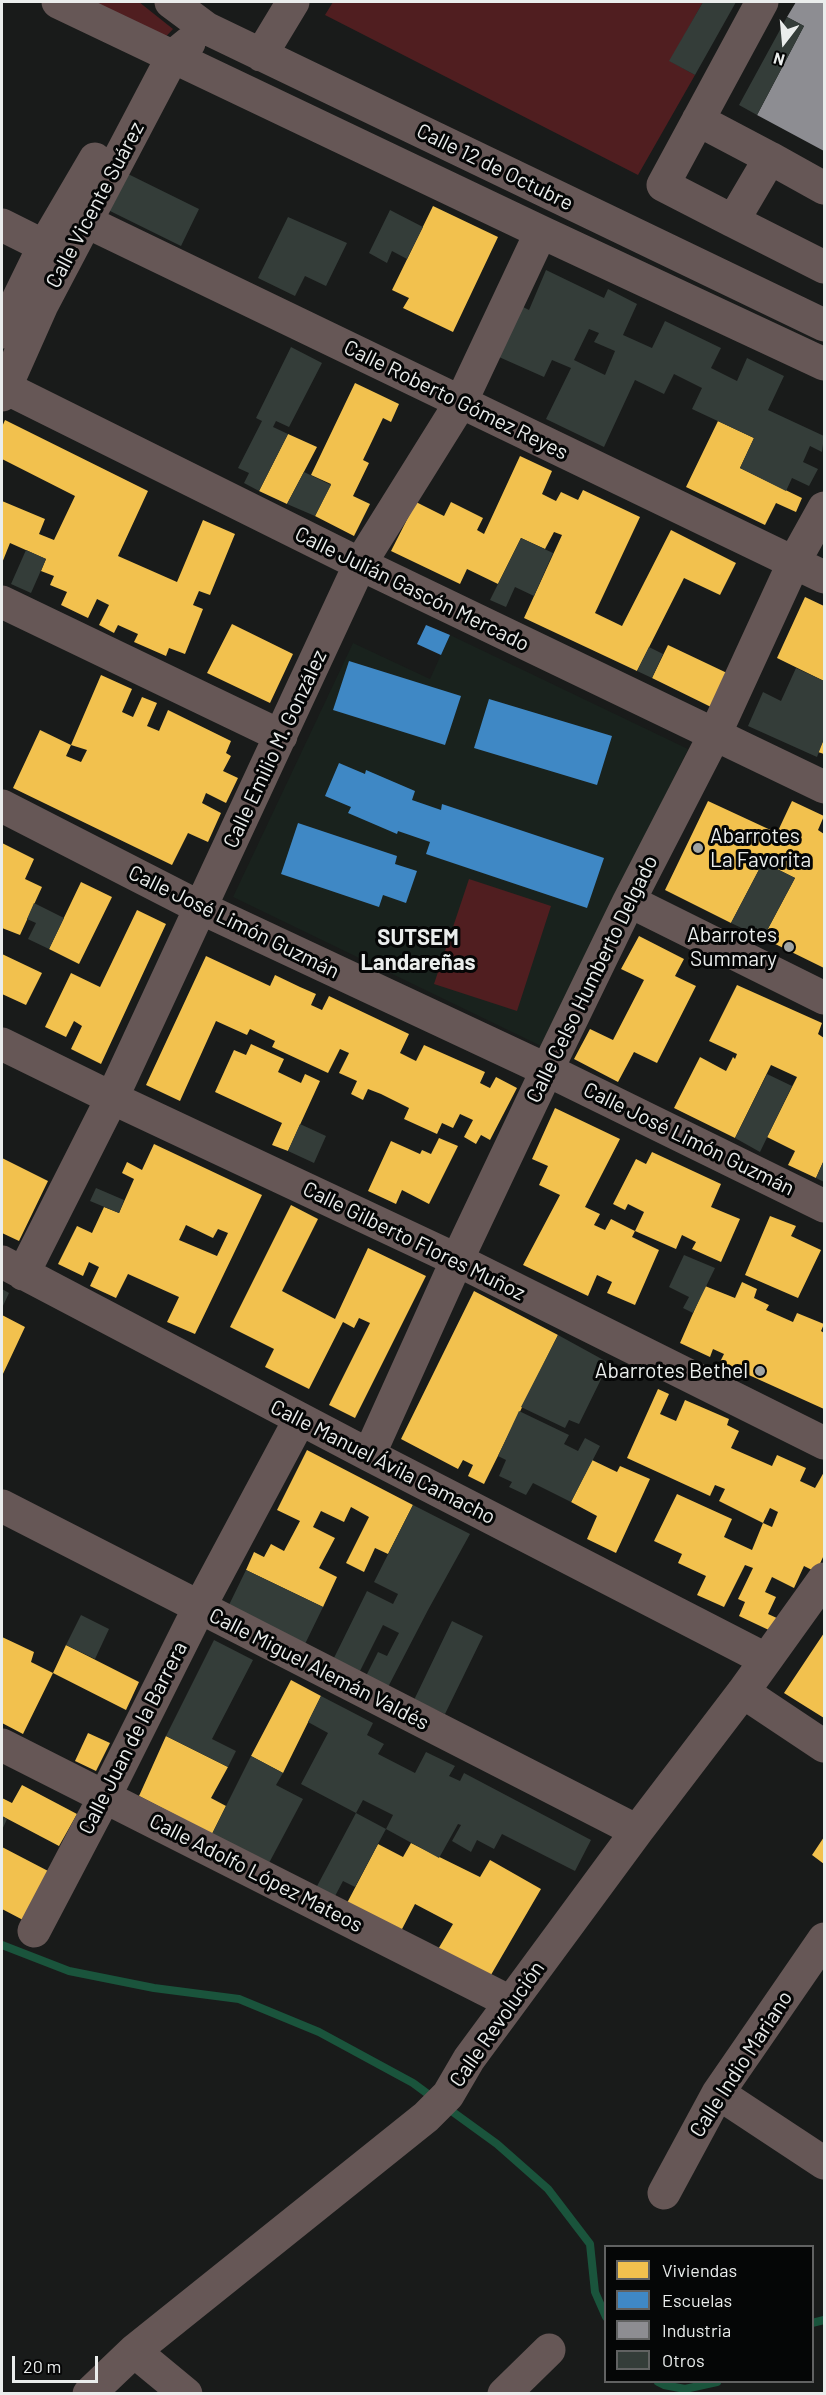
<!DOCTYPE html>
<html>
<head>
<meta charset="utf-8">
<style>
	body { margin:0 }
	#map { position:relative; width:826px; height:2395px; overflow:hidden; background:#191b1a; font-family:Barlow,sans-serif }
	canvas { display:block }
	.frame { position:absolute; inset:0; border:3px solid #eaedec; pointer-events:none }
	.legend { position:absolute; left:604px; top:2245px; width:210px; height:138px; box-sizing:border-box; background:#050606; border:2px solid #616262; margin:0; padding:8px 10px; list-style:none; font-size:18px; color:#eaedec }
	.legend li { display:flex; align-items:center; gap:12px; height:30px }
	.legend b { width:30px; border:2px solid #616262 }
	.north { position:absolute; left:754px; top:12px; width:60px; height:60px; -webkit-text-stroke:4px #050606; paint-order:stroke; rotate:196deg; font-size:16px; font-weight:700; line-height:24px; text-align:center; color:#eaedec }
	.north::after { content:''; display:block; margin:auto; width:21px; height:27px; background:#eaedec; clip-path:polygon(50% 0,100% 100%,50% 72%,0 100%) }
	.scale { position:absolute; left:12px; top:2356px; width:86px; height:27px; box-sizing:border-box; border:3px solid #eaedec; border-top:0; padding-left:8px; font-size:18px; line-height:21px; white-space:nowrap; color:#eaedec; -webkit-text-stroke:4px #050606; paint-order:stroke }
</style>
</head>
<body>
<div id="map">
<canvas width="826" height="2395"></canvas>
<div class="frame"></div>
<ul class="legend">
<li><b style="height:16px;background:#f2c14e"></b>Viviendas</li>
<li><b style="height:16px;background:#3f88c5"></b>Escuelas</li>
<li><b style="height:16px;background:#8d8d92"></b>Industria</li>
<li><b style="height:16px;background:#343d39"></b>Otros</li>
</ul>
<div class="north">N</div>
<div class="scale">20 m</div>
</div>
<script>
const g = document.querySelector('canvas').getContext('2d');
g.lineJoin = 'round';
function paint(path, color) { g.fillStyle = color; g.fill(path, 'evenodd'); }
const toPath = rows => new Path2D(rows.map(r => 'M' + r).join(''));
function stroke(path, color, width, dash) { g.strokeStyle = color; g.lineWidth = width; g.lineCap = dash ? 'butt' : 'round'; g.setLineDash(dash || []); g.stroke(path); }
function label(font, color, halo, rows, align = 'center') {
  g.font = font + ' Barlow,sans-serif'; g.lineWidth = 6; g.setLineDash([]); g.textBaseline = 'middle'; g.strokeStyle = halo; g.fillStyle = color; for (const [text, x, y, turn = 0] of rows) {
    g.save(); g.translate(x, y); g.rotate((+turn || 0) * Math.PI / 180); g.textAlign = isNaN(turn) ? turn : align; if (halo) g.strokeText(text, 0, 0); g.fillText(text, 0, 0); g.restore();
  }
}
paint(toPath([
	[450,635,688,749,543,1047,233,897,353,643,430,679]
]), '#19221d');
paint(toPath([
	[80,2,139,2,173,29,159,44],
	[333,2,703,2,670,61,695,75,638,175,325,15],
	[469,879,551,906,517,1011,434,984]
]), '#501e20');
paint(toPath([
	[433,206,498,237,453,332,403,308,409,298,392,290],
	[355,383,399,404,391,422,383,418,363,460,369,463,353,496,370,504,354,536,315,516,331,484,311,475],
	[5,420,148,491,118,556,177,582,203,520,235,534,210,595,199,591,193,605,203,609,185,654,169,648,166,656,134,642,138,634,118,625,114,633,99,625,109,605,97,599,88,618,61,605,67,592,50,585,54,576,41,571,46,559,10,543,2,563,2,501,45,519,39,534,54,540,75,496,2,459,2,427],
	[718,421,754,438,740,468,802,498,796,512,776,503,765,525,686,487],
	[288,434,317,447,287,504,259,491],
	[520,456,552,471,542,494,556,501,561,492,578,500,583,490,640,517,595,613,622,626,671,530,736,563,720,595,684,578,637,671,524,618,562,535,554,532,545,549,521,538,498,584,467,569,460,584,391,551,416,502,444,516,451,502,483,518,477,530,484,534],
	[805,597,824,606,824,681,777,658],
	[232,624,293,654,270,703,207,673],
	[668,645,727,673,711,707,652,678],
	[101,675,132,689,122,712,133,717,142,697,157,703,147,726,159,731,168,710,231,741,226,753,231,756,223,771,238,778,226,803,206,793,202,803,221,813,208,842,188,833,172,865,13,788,40,730,71,745,66,756,81,762,87,750,71,745],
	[824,739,824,754,818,752],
	[708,801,777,833,792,801,824,816,818,830,824,834,824,968,763,938,795,878,763,862,731,923,665,890],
	[2,843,34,859,25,879,42,887,20,935,2,928],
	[81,882,112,897,79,964,49,949],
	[137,910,166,924,101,1064,71,1049,82,1026,74,1021,66,1037,45,1027,71,973,100,987],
	[639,936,684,959,675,976,696,986,657,1063,634,1052,618,1082,574,1059,590,1029,613,1040,644,980,621,969],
	[2,954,42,973,26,1005,2,994],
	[206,956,270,986,275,975,300,987,316,994,311,1005,322,1010,329,996,409,1034,400,1053,416,1061,424,1045,485,1072,480,1083,490,1088,496,1077,517,1088,490,1140,481,1135,476,1144,464,1137,473,1120,460,1114,453,1128,442,1123,437,1134,404,1119,409,1108,381,1094,368,1089,363,1100,351,1094,357,1081,339,1073,349,1053,340,1049,328,1073,272,1047,275,1041,250,1029,247,1035,216,1021,180,1101,146,1085],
	[737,985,822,1023,818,1034,824,1038,824,1160,816,1178,788,1165,795,1151,767,1137,797,1077,771,1065,735,1138,674,1108,700,1057,726,1071,733,1057,735,1059,737,1054,709,1041],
	[251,1044,284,1059,278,1072,301,1083,305,1074,320,1081,288,1151,272,1145,282,1123,215,1092,234,1050,246,1055],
	[555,1108,620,1139,585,1207,600,1214,594,1225,605,1230,611,1219,635,1231,632,1237,659,1250,635,1305,607,1293,612,1282,597,1275,588,1296,523,1265,560,1195,539,1185,548,1166,532,1159],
	[439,1138,458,1146,429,1204,402,1190,396,1204,368,1191,391,1141,420,1154,422,1150,431,1154],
	[154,1144,262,1195,195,1334,167,1322,179,1297,128,1274,116,1298,90,1286,99,1267,89,1262,83,1276,58,1264,77,1226,92,1233,104,1207,119,1213,134,1179,122,1173,127,1162,142,1170],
	[186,1225,213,1238,218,1229,228,1233,217,1256,179,1240],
	[652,1152,721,1184,711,1207,740,1219,721,1262,692,1249,696,1242,682,1235,676,1249,635,1231,644,1212,628,1204,625,1210,613,1204,636,1159,646,1164],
	[2,1158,48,1181,19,1241,2,1233],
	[291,1205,318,1219,282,1291,335,1319,368,1248,426,1276,355,1418,329,1405,370,1323,359,1318,354,1328,343,1322,309,1389,265,1367,274,1349,230,1327],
	[770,1216,796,1226,791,1236,821,1250,798,1298,745,1275],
	[742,1282,757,1289,754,1298,769,1305,766,1310,793,1322,797,1313,824,1324,821,1331,824,1333,824,1409,720,1362,724,1354,713,1349,710,1357,680,1343,705,1286,735,1298],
	[474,1291,558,1335,484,1484,468,1476,473,1465,463,1460,458,1469,401,1439],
	[2,1315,25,1327,2,1376],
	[658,1389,669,1394,660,1414,676,1421,685,1400,729,1419,727,1425,739,1431,731,1448,772,1466,777,1455,806,1468,800,1481,815,1488,824,1472,824,1555,816,1572,804,1566,794,1588,772,1577,765,1592,776,1597,768,1614,779,1619,773,1632,739,1616,745,1602,738,1599,753,1568,745,1565,724,1607,697,1595,706,1576,678,1563,682,1554,654,1541,677,1494,732,1519,724,1537,752,1550,763,1523,772,1527,778,1512,770,1508,763,1523,719,1501,725,1489,715,1485,710,1496,627,1458],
	[307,1450,413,1505,388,1554,375,1548,364,1572,346,1563,369,1517,351,1507,344,1522,321,1511,313,1527,335,1538,319,1568,337,1577,323,1607,246,1570,254,1552,264,1557,271,1544,284,1551,300,1521,277,1510],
	[592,1460,617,1472,620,1466,650,1479,616,1553,587,1539,597,1516,571,1502],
	[824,1633,824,1718,784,1693],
	[2,1637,34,1652,31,1662,53,1673,23,1734,2,1723],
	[66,1645,139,1682,126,1710,53,1673],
	[291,1680,321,1696,283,1773,251,1756],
	[88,1733,110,1743,96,1771,75,1761],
	[166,1736,228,1767,211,1798,226,1806,212,1834,139,1796],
	[22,1785,77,1814,59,1846,2,1816,2,1798,12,1803],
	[824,1837,824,1864,812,1855],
	[411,1843,480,1877,490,1860,541,1889,488,1980,437,1951,453,1924,415,1904,401,1931,347,1903,378,1844,403,1857],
	[2,1847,50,1872,23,1920,2,1909]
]), '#f2c14e');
paint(toPath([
	[426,625,450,635,441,655,417,644],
	[349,661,461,696,445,745,333,710],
	[489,699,612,736,597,785,474,748],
	[339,763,365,774,366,770,415,791,412,800,441,810,442,804,604,858,587,908,426,854,430,842,398,831,397,834,348,813,351,807,325,796],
	[298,823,397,856,395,864,417,871,406,903,383,895,379,907,281,874]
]), '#3f88c5');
paint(toPath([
	[796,2,824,2,824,151,757,115,804,26,787,17]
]), '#8d8d92');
stroke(toPath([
	[2,1945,69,1971,154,1988,239,1999,319,2032,413,2083,436,2100],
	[446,2107,497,2144,548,2189,590,2244,595,2292,606,2317],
	[812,2323,824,2320],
	[658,2382,664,2385,685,2389,717,2382]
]), '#1a543c', 8);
paint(toPath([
	[703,2,736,2,695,75,669,61],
	[787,17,804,26,757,115,739,105],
	[126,173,199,209,181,246,108,210],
	[390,210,423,227,407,259,392,251,387,263,369,253],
	[288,217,347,243,326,286,305,276,295,296,258,278],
	[546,270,604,298,608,289,637,304,623,335,652,348,665,321,721,348,711,368,737,381,747,358,784,376,768,410,824,436,822,452,810,446,803,462,818,469,809,486,792,478,786,491,740,468,754,438,692,409,702,388,674,374,664,394,635,380,604,447,546,419,571,368,552,360,544,377,490,353,513,302,529,310],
	[589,329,599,333,594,342,615,351,605,375,574,360],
	[291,347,322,363,289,427,276,421,273,427,288,434,259,491,244,483,249,473,238,468,262,421,256,418],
	[304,472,331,485,315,516,287,504],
	[521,538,553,553,534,596,515,587,506,607,490,600],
	[26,550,46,559,31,593,11,584],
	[649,647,663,654,652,678,637,671],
	[796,668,824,681,824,739,817,757,748,726,763,692,781,701],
	[763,862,795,878,763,938,731,923],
	[34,903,64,918,49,949,28,939,36,923,27,919],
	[767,1074,792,1086,760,1152,735,1138],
	[300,1124,326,1136,314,1163,288,1151],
	[824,1160,824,1182,816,1178],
	[96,1188,124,1200,119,1213,90,1201],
	[684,1255,715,1268,693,1313,683,1308,689,1297,669,1287],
	[2,1289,9,1293,2,1308],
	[558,1335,609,1363,579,1424,569,1420,565,1428,521,1407],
	[519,1411,569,1435,564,1444,578,1451,585,1438,600,1446,571,1502,533,1483,526,1495,509,1487,512,1482,499,1476,506,1460,498,1456],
	[413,1505,470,1534,428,1610,387,1689,365,1678,378,1652,387,1656,399,1633,383,1625,358,1675,332,1662,367,1591,393,1604,398,1594,374,1582],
	[246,1570,323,1607,305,1644,228,1607],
	[81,1615,109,1629,95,1659,66,1645],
	[452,1621,483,1636,445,1714,414,1700],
	[214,1640,253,1660,212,1739,236,1751,228,1767,166,1736],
	[321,1696,373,1723,367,1735,384,1744,378,1754,415,1773,426,1752,455,1766,449,1776,460,1781,464,1773,591,1840,575,1871,502,1834,494,1849,477,1840,471,1852,452,1841,461,1825,458,1824,439,1858,386,1829,355,1887,343,1881,334,1898,316,1888,356,1813,386,1829,393,1815,363,1800,356,1813,301,1784,328,1733,308,1722],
	[251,1756,283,1773,276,1785,303,1799,269,1863,212,1834],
	[2,1816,7,1819,2,1830]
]), '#343d39');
stroke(toPath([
	[58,2,541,232,824,364],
	[171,2,206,28,824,325],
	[261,55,293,2],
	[698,120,770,158],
	[824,188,770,158,733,221,824,267],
	[733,221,663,185,762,2],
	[87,222,824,577],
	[2,225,44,246],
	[2,332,44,246,95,159],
	[2,386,360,564,824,787],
	[2,395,42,305,173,56,189,43],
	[2,602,281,736],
	[2,806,201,908,547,1070,824,1206],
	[629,901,824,998],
	[2,1044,112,1098,457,1260,824,1443],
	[2,1262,369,1455,765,1659],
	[23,1274,112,1098,360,564,461,402,541,232],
	[369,1455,457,1260,547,1070,629,901,715,734,794,562,824,508],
	[2,1506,637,1831],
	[743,1692,824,1746],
	[2,1745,510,2002],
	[34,1931,105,1796,199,1608,300,1419],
	[718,2093,824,2163],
	[664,2193,718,2093,824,1939],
	[134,2351,186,2394],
	[89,2394,134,2351,426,2117,448,2095,469,2059,637,1831,743,1692,824,1579],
	[504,2394,549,2350]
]), '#665756', 33);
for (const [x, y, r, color] of [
	[698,848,6,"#a1a4a2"],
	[789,947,6,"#a1a4a2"],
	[760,1371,6,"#a1a4a2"]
]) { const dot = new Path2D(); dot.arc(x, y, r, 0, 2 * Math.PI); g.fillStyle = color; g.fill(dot); stroke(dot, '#050606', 2); }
label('21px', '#eaedec', '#050606', [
	["Calle 12 de Octubre",495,167,26],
	["Calle Vicente Suárez",95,205,-62],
	["Calle Roberto Gómez Reyes",456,400,26],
	["Calle Julián Gascón Mercado",412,589,26],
	["Calle Emilio M. González",275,749,-65],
	["Calle José Limón Guzmán",234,922,26],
	["Calle Celso Humberto Delgado",592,979,-64],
	["Calle José Limón Guzmán",689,1139,26],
	["Calle Gilberto Flores Muñoz",414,1241,26],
	["Calle Manuel Ávila Camacho",383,1462,27],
	["Calle Miguel Alemán Valdés",319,1669,27],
	["Calle Juan de la Barrera",133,1738,-63],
	["Calle Adolfo López Mateos",256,1873,27],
	["Calle Revolución",497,2024,-55],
	["Calle Indio Mariano",741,2064,-57]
]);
label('21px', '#eaedec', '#050606', [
	["Abarrotes",710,836,"left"],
	["La Favorita",710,860,"left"],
	["Abarrotes",777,935],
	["Summary",777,959],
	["Abarrotes Bethel",748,1371]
], 'right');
label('bold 22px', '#eaedec', '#050606', [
	["SUTSEM",418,938],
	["Landareñas",418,963]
]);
</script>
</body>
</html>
